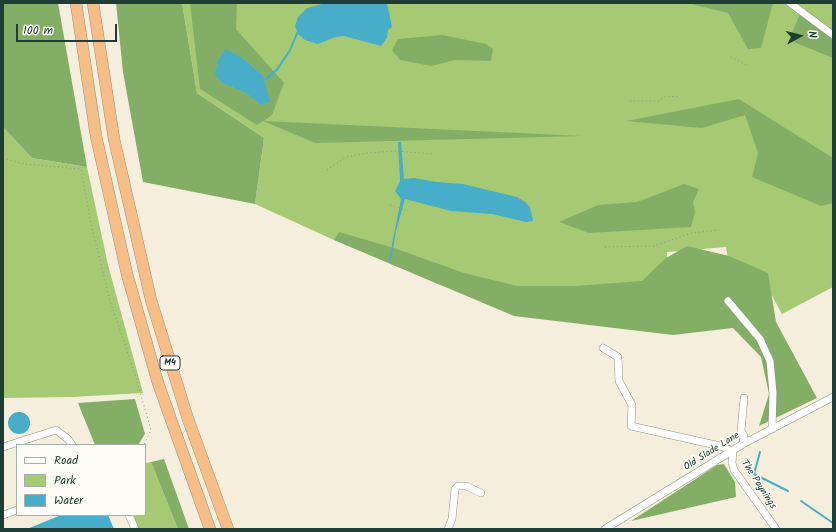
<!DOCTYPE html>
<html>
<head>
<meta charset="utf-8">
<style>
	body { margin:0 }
	#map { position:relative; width:836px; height:532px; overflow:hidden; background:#f5eedc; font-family:Kalam,sans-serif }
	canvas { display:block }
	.frame { position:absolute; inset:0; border:4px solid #1f3d34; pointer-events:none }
	.legend { position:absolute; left:16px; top:444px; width:130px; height:72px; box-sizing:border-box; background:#fdfcf7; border:1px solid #a4b0a9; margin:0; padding:5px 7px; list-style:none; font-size:12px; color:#1f3d34 }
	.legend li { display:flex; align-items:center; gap:8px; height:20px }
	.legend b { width:20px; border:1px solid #a4b0a9 }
	.north { position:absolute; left:780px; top:16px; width:40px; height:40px; -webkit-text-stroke:3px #fdfcf7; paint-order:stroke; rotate:83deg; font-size:11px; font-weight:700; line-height:16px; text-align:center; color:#1f3d34 }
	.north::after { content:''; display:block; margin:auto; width:14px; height:18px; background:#1f3d34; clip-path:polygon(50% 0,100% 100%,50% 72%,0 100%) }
	.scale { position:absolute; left:16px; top:24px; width:101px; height:18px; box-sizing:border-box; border:2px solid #1f3d34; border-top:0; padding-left:5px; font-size:12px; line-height:14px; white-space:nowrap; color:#1f3d34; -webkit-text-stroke:3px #fdfcf7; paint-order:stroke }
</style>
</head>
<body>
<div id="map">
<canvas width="836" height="532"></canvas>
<div class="frame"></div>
<ul class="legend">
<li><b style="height:5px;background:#fff"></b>Road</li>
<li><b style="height:11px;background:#a6ca73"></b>Park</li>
<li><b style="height:11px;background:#48adc8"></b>Water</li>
</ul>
<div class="north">N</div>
<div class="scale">100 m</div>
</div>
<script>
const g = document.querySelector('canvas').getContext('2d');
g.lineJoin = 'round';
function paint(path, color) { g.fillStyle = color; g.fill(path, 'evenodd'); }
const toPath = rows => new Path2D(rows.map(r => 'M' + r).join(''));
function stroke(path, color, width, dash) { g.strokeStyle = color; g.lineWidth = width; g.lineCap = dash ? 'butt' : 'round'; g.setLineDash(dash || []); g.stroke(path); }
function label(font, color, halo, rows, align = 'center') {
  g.font = font + ' Kalam,sans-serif'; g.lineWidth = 3; g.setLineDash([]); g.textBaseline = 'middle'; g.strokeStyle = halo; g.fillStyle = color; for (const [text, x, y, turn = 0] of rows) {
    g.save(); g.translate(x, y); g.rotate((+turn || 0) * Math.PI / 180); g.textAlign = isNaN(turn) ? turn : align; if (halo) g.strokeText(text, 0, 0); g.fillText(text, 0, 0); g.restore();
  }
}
paint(toPath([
	[182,3,833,3,833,287,782,314,764,281,732,282,726,247,667,252,669,286,443,286,334,240,255,204,264,138,197,93],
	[3,127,32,158,87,167,108,265,143,393,72,397,3,398],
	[151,462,178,529,138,529,132,515,145,515,145,463]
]), '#a6ca73');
paint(toPath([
	[3,3,58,3,87,167,32,158,3,127],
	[116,3,182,3,197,93,264,138,255,204,143,182,123,72],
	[190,3,237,3,236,29,284,83,272,115,264,121,582,136,315,143,263,121,257,125,200,89],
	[244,59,263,76,261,104,246,93,222,83,215,75],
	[687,3,773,3,761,48,748,49,728,13],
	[800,14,833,29,833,58,789,40],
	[442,35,486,44,493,49,491,61,455,60,432,66,400,60,392,50,398,39],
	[739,99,833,158,833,203,821,206,752,177,758,153,745,115,702,128,626,121],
	[684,184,699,189,693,202,695,212,691,227,589,233,559,222,598,205,637,202],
	[339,232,394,248,464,273,517,286,575,286,642,281,666,258,687,246,729,256,768,273,776,322,817,398,759,426,769,394,761,357,733,328,673,335,514,316,334,240],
	[135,399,145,434,138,445,95,445,78,403],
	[164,459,189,529,178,529,151,462],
	[724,464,735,482,736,497,631,521,717,465]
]), '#84ae65');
paint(toPath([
	[326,3,387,3,392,27,388,30,387,38,381,46,344,36,335,37,318,44,305,40,298,34,290,52,278,70,266,81,264,79,276,69,289,50,297,31,295,26,298,17,307,8],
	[226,49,244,59,263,76,270,102,261,105,246,93,222,83,215,75,218,60],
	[398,142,401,142,404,179,414,178,437,182,463,184,517,197,525,202,530,207,533,221,526,222,492,214,451,211,405,199,396,231,391,261,389,260,401,199,395,191,400,181],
	'8 423a11 11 0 1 1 22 0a11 11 0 1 1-22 0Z',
	[61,515,108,515,114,529,27,529]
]), '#48adc8');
stroke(toPath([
	[760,452,754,474,788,491],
	[801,501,833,523]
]), '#48adc8', 2);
const minor = toPath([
	[790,3,833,35],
	[728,301,760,339,770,361,773,393,772,429],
	[603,348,618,357,619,381,632,405,631,426,720,446,733,451,732,463,734,470,776,529],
	[743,444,744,436,741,431,744,398],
	[3,447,56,430,68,439,72,445],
	[3,515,17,510],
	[129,515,135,529],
	[448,529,452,519,455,489,458,486,466,486,481,493],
	[605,529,743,444,833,397]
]);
const highway = toPath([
	[76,3,96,136,127,274,158,383,210,529],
	[93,3,114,139,151,300,188,419,228,529]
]);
stroke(minor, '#8a9688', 8);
stroke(highway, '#8a9688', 12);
stroke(toPath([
	[731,57,747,65],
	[630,101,658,101,666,96,679,97],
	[3,158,24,164,81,169,91,224,110,301,134,371,151,430,144,445],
	[327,170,346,157,367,153,395,151,434,154],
	[390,205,409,211],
	[605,247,654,246,692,233,719,230]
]), '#8a9688', 1, [1, 3]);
stroke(minor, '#fff', 7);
stroke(highway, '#f6be86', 11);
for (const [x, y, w] of [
	[170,363,20]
]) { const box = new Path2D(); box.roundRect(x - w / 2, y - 7, w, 14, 3); g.fillStyle = '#fdfcf7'; g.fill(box); stroke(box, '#1f3d34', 1); }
label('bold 9px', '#1f3d34', null, [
	["M4",170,363]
]);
label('10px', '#1f3d34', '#fdfcf7', [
	["Old Slade Lane",712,452,-32],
	["The Poynings",758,485,57]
]);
</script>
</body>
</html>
